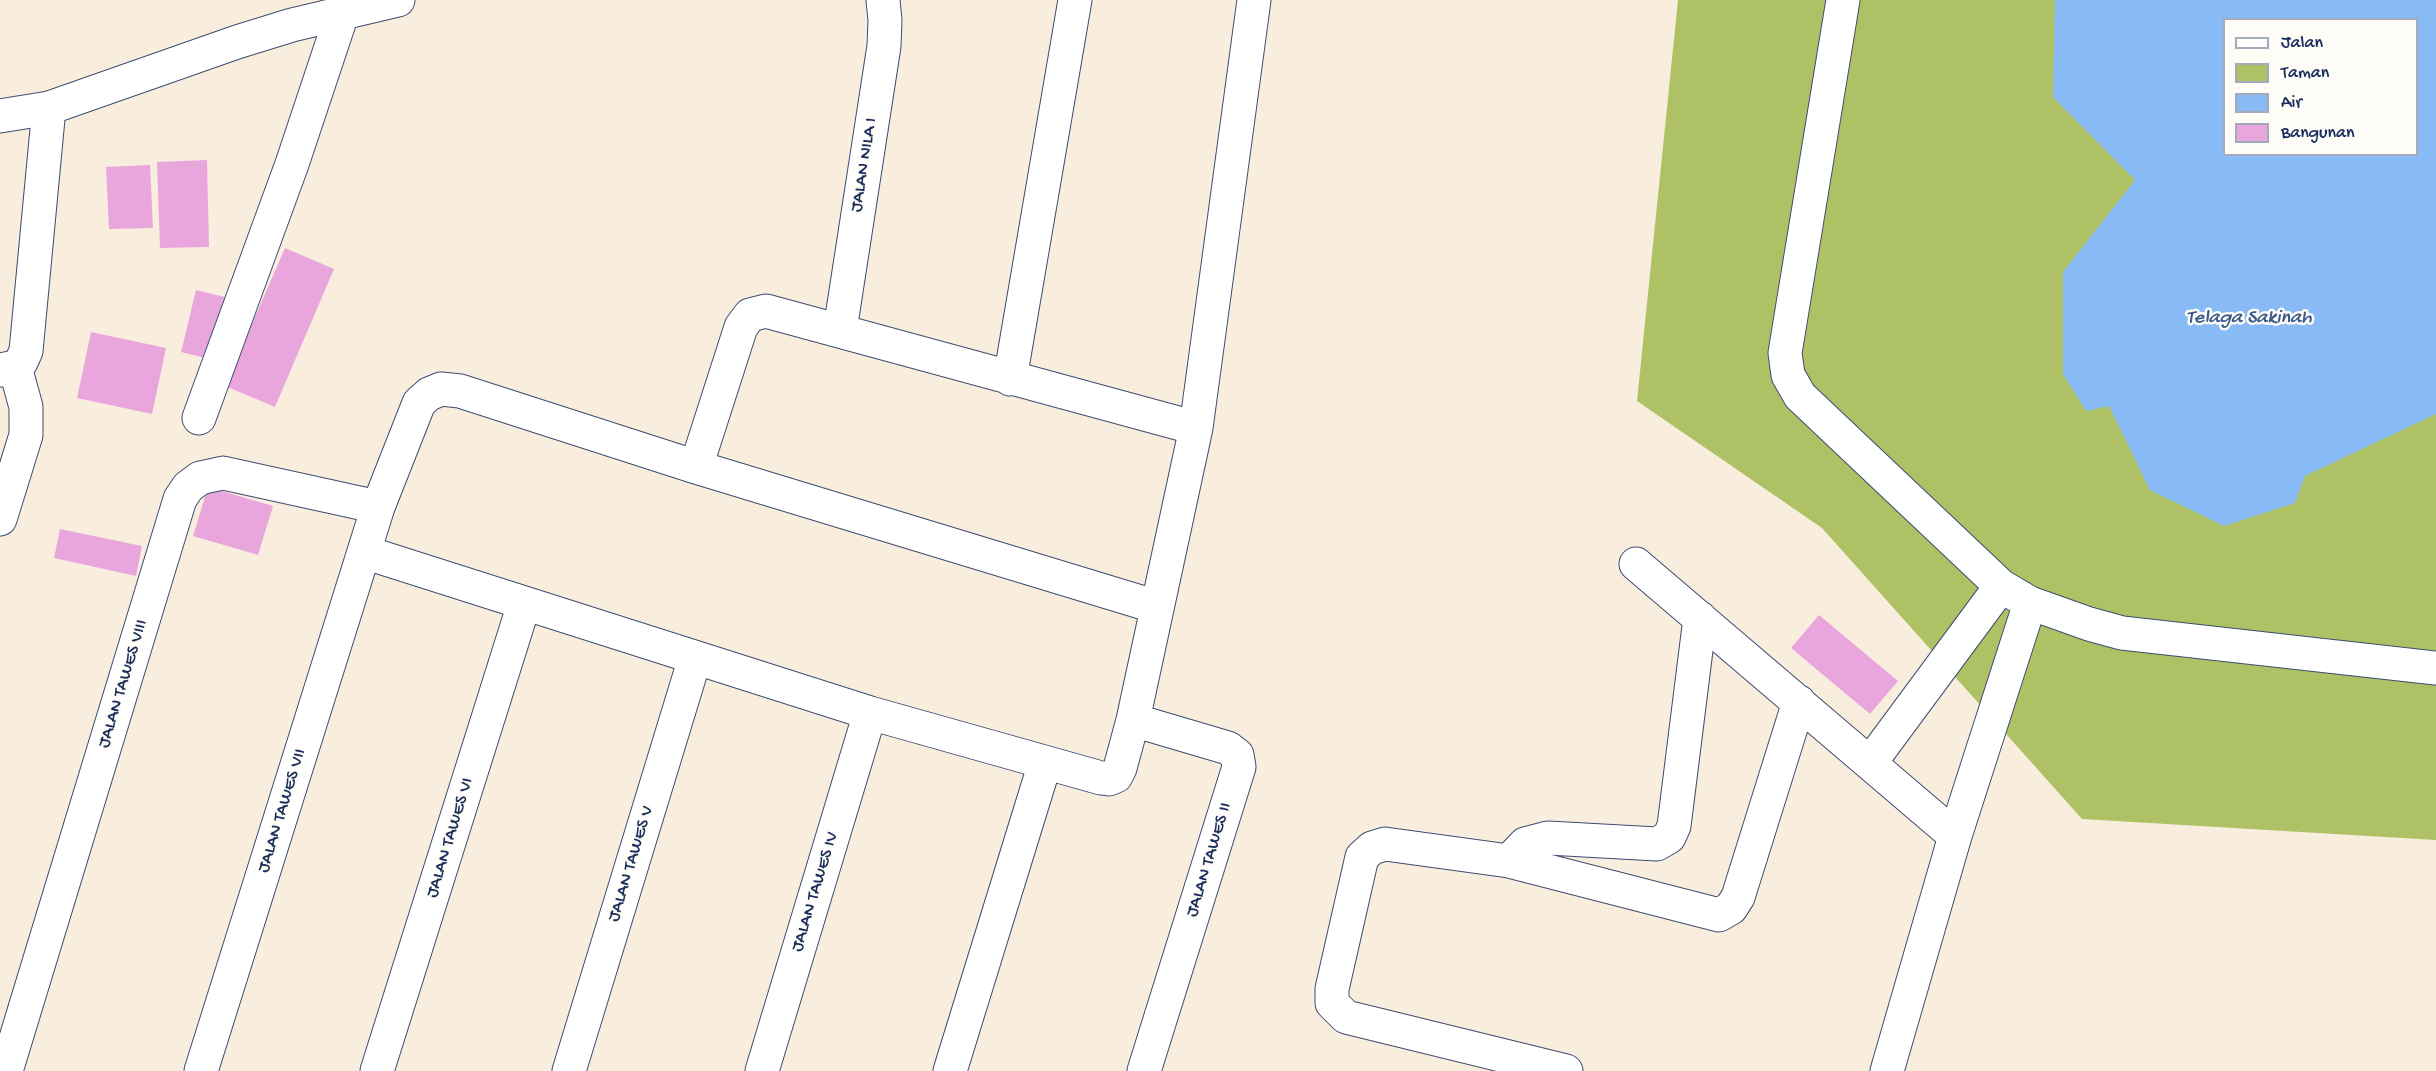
<!DOCTYPE html>
<html>
<head>
<meta charset="utf-8">
<style>
	body { margin:0 }
	#map { position:relative; width:2436px; height:1071px; overflow:hidden; background:#f9eede; font-family:"Gochi Hand",sans-serif }
	canvas { display:block }
	.legend { position:absolute; left:2223px; top:18px; width:195px; height:138px; box-sizing:border-box; background:#fdfcf7; border:2px solid #a3aaba; margin:0; padding:8px 10px; list-style:none; font-size:18px; color:#1b2f5e }
	.legend li { display:flex; align-items:center; gap:12px; height:30px }
	.legend b { width:30px; border:2px solid #a3aaba }
</style>
</head>
<body>
<div id="map">
<canvas width="2436" height="1071"></canvas>
<ul class="legend">
<li><b style="height:8px;background:#fff"></b>Jalan</li>
<li><b style="height:16px;background:#afc165"></b>Taman</li>
<li><b style="height:16px;background:#88baf5"></b>Air</li>
<li><b style="height:16px;background:#e9a6dd"></b>Bangunan</li>
</ul>
</div>
<script>
const g = document.querySelector('canvas').getContext('2d');
g.lineJoin = 'round';
function paint(path, color) { g.fillStyle = color; g.fill(path, 'evenodd'); }
const toPath = rows => new Path2D(rows.map(r => 'M' + r).join(''));
function stroke(path, color, width, dash) { g.strokeStyle = color; g.lineWidth = width; g.lineCap = dash ? 'butt' : 'round'; g.setLineDash(dash || []); g.stroke(path); }
function label(font, color, halo, rows, align = 'center') {
  g.font = font + ' "Gochi Hand",sans-serif'; g.lineWidth = 5; g.setLineDash([]); g.textBaseline = 'middle'; g.strokeStyle = halo; g.fillStyle = color; for (const [text, x, y, turn = 0] of rows) {
    g.save(); g.translate(x, y); g.rotate((+turn || 0) * Math.PI / 180); g.textAlign = isNaN(turn) ? turn : align; if (halo) g.strokeText(text, 0, 0); g.fillText(text, 0, 0); g.restore();
  }
}
paint(toPath([
	[1678,0,2436,0,2436,840,2082,819,1822,528,1637,401],
	[2224,20,2416,20,2416,154,2224,154]
]), '#afc165');
paint(toPath([
	[2055,0,2436,0,2436,414,2305,476,2295,503,2224,526,2150,490,2109,406,2086,411,2063,374,2063,272,2135,180,2053,97],
	[2224,20,2416,20,2416,154,2224,154]
]), '#88baf5');
paint(toPath([
	[207,160,209,247,160,248,157,162],
	[150,165,153,228,109,229,106,167],
	[285,248,334,269,275,407,225,386],
	[196,290,233,299,218,361,181,352],
	[91,332,166,348,152,414,77,398],
	[208,487,273,506,258,555,193,536],
	[60,529,142,546,136,576,54,558],
	[1819,615,1898,681,1870,714,1791,648]
]), '#e9a6dd');
const minor = toPath([
	[1843,0,1785,353,1788,375,1800,396,2001,586,2030,603,2089,624,2122,633,2436,668],
	[0,116,49,108,237,42,292,25,398,0],
	[840,330,884,46,885,20,883,0],
	[0,370,15,367,21,362,26,351,49,108],
	[1010,379,1075,0],
	[199,418,292,164,343,11],
	[696,467,741,327,750,315,766,311,1196,428],
	[0,519,26,435,26,407,15,367],
	[364,552,870,713,1101,778,1109,779,1116,776,1120,768,1133,720,1196,428,1254,0],
	[1636,564,1955,836],
	[1133,720,1228,748,1237,755,1239,767,1144,1071],
	[1870,763,2001,586],
	[1509,861,1525,844,1548,838,1657,844,1669,837,1674,826,1700,618],
	[6,1071,180,499,188,487,200,478,223,473,378,507],
	[201,1071,378,507,419,403,429,394,441,389,460,391,696,467,1157,607],
	[377,1071,524,604],
	[569,1071,695,658],
	[762,1071,870,713],
	[950,1071,1045,763],
	[1566,1071,1346,1017,1332,1003,1332,989,1362,857,1372,848,1385,844,1509,861,1719,915,1731,908,1738,897,1799,702],
	[1887,1071,1955,836,2030,603]
]);
stroke(minor, '#3c4c71', 35);
stroke(minor, '#fff', 33);
label('18px', '#1b2f5e', '#fdfcf7', [
	["JALAN NILA I",865,165,-81],
	["JALAN TAWES VIII",124,684,-73],
	["JALAN TAWES VII",283,811,-73],
	["JALAN TAWES VI",451,838,-73],
	["JALAN TAWES II",1210,860,-73],
	["JALAN TAWES V",632,864,-73],
	["JALAN TAWES IV",816,892,-73]
]);
label('italic 20px', '#3c598b', '#fdfcf7', [
	["Telaga Sakinah",2249,319]
]);
</script>
</body>
</html>
